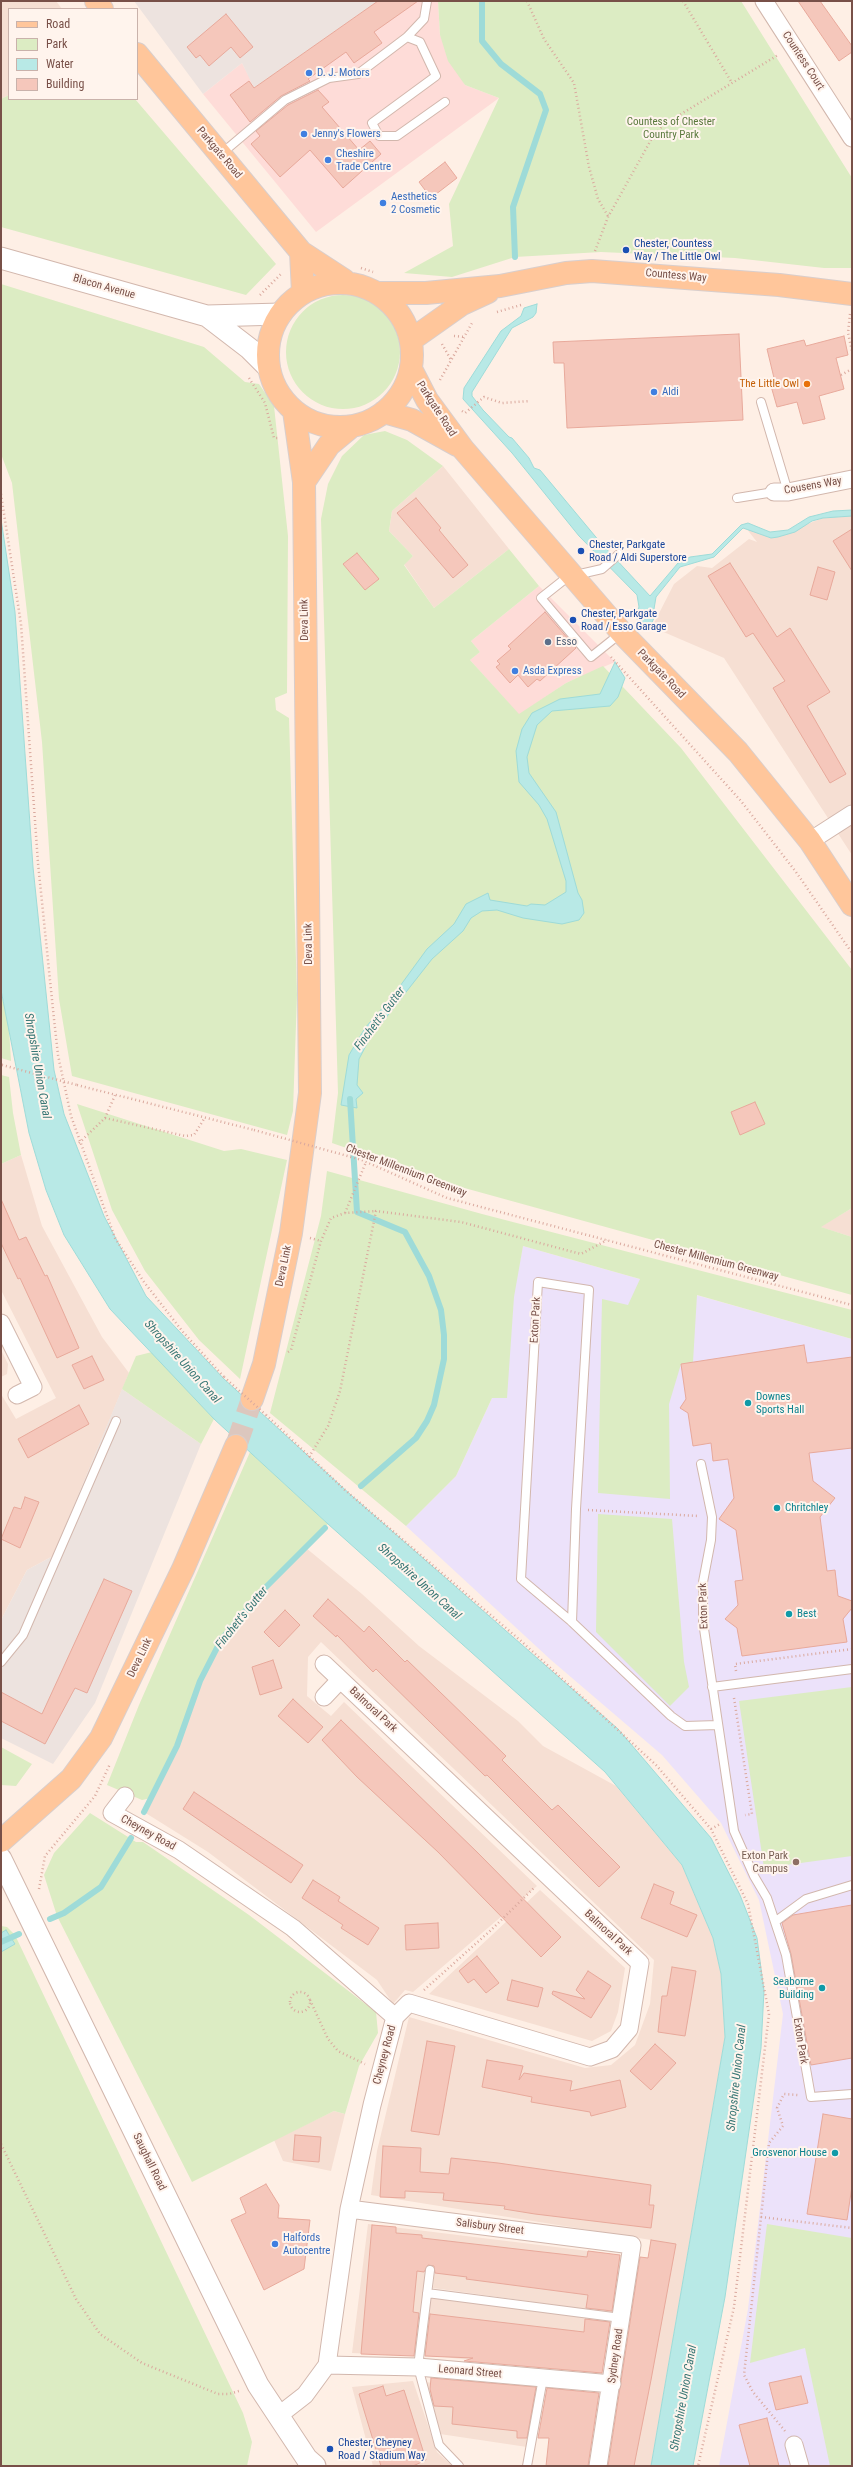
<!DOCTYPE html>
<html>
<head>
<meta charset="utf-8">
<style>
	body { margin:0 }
	#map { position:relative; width:853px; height:2467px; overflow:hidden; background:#feefe5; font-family:"Roboto Condensed",sans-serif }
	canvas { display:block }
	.frame { position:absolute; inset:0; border:2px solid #785048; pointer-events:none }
	.legend { position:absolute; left:8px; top:8px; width:130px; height:92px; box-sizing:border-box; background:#fff4ed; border:1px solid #c9b2ab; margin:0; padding:5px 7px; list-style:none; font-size:12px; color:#785048 }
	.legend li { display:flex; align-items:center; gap:8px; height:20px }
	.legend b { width:20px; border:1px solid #c9b2ab }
</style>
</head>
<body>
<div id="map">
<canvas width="853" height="2467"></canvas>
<div class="frame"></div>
<ul class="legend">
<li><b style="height:5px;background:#ffc69b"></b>Road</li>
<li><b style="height:11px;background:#dcecc3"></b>Park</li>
<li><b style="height:11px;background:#b8e9e6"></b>Water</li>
<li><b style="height:11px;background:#f5c7bb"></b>Building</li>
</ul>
</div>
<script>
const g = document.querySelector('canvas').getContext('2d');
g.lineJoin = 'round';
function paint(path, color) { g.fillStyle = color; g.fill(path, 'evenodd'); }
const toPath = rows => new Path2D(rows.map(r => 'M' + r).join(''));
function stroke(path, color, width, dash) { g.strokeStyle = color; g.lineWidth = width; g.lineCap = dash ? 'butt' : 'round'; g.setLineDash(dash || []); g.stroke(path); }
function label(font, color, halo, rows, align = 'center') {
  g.font = font + ' "Roboto Condensed",sans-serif'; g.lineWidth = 4; g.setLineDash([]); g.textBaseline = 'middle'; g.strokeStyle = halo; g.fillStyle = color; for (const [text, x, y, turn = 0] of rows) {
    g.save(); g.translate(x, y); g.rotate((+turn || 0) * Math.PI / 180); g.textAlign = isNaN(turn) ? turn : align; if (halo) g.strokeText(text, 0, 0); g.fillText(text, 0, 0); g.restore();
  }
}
paint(toPath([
	[1,1,56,1,62,9,9,9,9,95,1,99],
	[443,466,509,549,434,608,404,564,413,556,389,531,392,511],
	[852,515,852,855,724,658,652,627,674,584,697,566,712,568,749,539,757,542,746,528,771,538,823,518],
	[21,1155,42,1226,102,1337,129,1373,53,1556,27,1570,1,1620,1,1394,16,1419,56,1398,1,1290,1,1164],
	[852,1208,852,1237,820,1227],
	[1,1350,8,1364,7,1374,1,1377],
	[306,1548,362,1594,419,1646,518,1721,543,1746,616,1786,682,1865,713,1938,721,1974,725,2037,651,2466,610,2466,651,2240,371,2195,377,2151,409,2017,585,2068,611,2065,635,2045,650,2004,654,1960,321,1642,308,1657,307,1696,331,1716,344,1702,537,1886,413,1992,405,1990,393,2004,377,1980,208,1852,144,1812,177,1746,200,1681,221,1640,263,1590],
	[540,1890,625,1968,618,2012,611,2031,592,2041,429,1994],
	[334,2111,345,2114,331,2171,283,2161,274,2140],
	[368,2224,621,2255,613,2313,433,2288,435,2264,427,2263,415,2356,352,2353],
	[429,2297,609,2320,602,2374,424,2355],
	[413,2381,437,2452,452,2466,373,2466,352,2387],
	[424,2382,536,2394,527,2447,440,2434]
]), '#f6dfd3');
paint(toPath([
	[378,1,438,1,440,35,465,85,499,98,316,232,203,94,242,63,255,88],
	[539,586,615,662,566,683,519,715,470,660,480,652,471,641]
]), '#fedcd8');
paint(toPath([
	[134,1,378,1,254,88,242,63,203,94],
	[122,1389,201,1444,95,1703,53,1764,1,1738,1,1620,27,1570,53,1556]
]), '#ede3df');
paint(toPath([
	[523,1246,852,1339,852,2466,719,2466,748,2309,783,2014,759,1900,721,1823,662,1755,551,1660,406,1526,456,1476,492,1398]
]), '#ece2fa');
paint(toPath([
	[438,1,741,1,852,178,852,268,824,268,735,258,601,252,515,257,452,277,404,273,453,246,449,204,499,98,465,85,448,61,440,35],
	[9,95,9,99,135,99,276,264,246,295,1,227,1,99],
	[1,284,204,347,245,382,259,384,274,406,288,536,287,693,275,698,276,710,289,718,297,995,293,1111,287,1135,72,1076,59,999,42,742,12,483,1,454],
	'286 352a57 57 0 1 1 114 0a57 57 0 1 1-114 0Z',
	[385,431,407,440,443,466,392,511,389,531,413,556,404,565,434,608,509,549,539,586,471,641,480,652,470,660,519,714,566,683,603,666,681,748,852,970,852,1208,821,1227,852,1237,852,1295,450,1184,332,1143,338,1093,321,519,328,484,342,456,364,435],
	[1,990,9,1029,11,1061,1,1058],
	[1,1075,9,1077,13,1113,21,1155,1,1164],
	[77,1104,224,1151,241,1149,287,1160,240,1379,199,1340,145,1271,112,1210],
	[327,1171,482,1214,852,1310,852,1339,697,1295,693,1362,681,1364,669,1404,670,1499,598,1493,602,1299,628,1305,640,1279,523,1246,514,1297,507,1398,492,1398,456,1476,406,1526,270,1413,321,1216],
	[152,1352,214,1419,201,1444,122,1389,136,1356],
	[250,1452,328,1524,263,1590,221,1640,200,1681,177,1746,151,1798,142,1800,107,1785,139,1705],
	[598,1514,672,1519,684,1662,689,1687,670,1706,596,1632],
	[852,1687,852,1856,764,1868,739,1701],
	[1,1747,32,1764,16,1786,1,1785],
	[90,1813,136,1842,143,1842,249,1915,376,2012,378,2033,359,2066,345,2114,334,2111,192,2182,57,1916,44,1875,54,1853],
	[1,1926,7,1927,15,1935,243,2413,252,2442,247,2466,1,2466],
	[767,2224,852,2238,852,2466,830,2466,805,2348,750,2363]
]), '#dcecc3');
const water = toPath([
	[537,304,536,313,533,317,512,328,472,392,472,396,483,410,509,437,512,438,529,458,534,468,540,470,600,542,650,596,678,563,690,557,712,554,741,525,748,523,770,532,788,530,809,517,833,511,852,510,852,516,823,518,812,521,795,532,778,537,771,538,743,528,714,557,680,567,656,597,653,615,654,618,648,631,635,617,639,607,637,595,579,536,512,453,463,399,464,388,501,331,521,316,524,308,537,304],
	[1,519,15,612,33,867,54,1070,64,1114,104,1216,146,1296,224,1379,352,1496,618,1729,711,1838,740,1895,757,1938,764,1991,761,2048,725,2297,693,2466,651,2466,725,2037,721,1974,713,1938,682,1865,605,1772,328,1524,214,1419,110,1309,64,1235,46,1190,29,1133,1,990,1,519],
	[615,662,625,678,618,697,610,706,552,711,537,725,527,757,529,773,556,812,578,893,582,900,584,913,579,920,562,924,523,918,497,910,482,911,471,918,463,931,432,959,370,1038,359,1059,357,1085,363,1093,356,1099,357,1108,341,1105,349,1055,365,1028,392,997,427,949,454,924,466,904,488,893,490,900,527,906,531,904,545,905,566,892,566,881,547,819,539,805,519,782,516,751,522,729,532,713,560,699,600,694,615,662],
	[6,1930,15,1944,1,1952,1,1933,6,1930]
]);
paint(water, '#b8e9e6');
stroke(water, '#9edbd8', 1);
stroke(toPath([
	[482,1,482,41,501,64,540,94,546,110,513,207,515,257],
	[350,1099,357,1212,405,1232,429,1276,441,1310,444,1335,444,1359,434,1405,427,1421,416,1438,361,1486],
	[144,1812,177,1746,200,1681,221,1640,263,1590,325,1528],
	[50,1919,64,1913,101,1887,131,1838],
	[1,1942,19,1934]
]), '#9edbd8', 6);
const building = toPath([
	[378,1,418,1,374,32,382,43,354,63,346,52,308,79,310,81,281,96,250,122,230,95,249,81,254,88,378,1],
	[798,1,820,1,852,46,852,52,839,61,798,1],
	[226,14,253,47,240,58,231,47,209,66,200,55,196,58,187,47,226,14],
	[318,90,329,102,322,107,359,150,370,141,381,154,343,188,310,150,280,177,251,144,260,136,256,131,288,105,318,90],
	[445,162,457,178,431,198,419,182,445,162],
	[739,334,743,420,567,428,564,363,554,363,553,342,739,334],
	[844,336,848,355,836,358,844,389,819,396,825,419,803,424,797,402,777,407,769,379,774,378,767,349,804,340,806,346,844,336],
	[416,498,441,528,439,530,468,565,453,578,397,513,416,498],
	[852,529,852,571,833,541,852,529],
	[357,553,379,579,365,590,343,564,357,553],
	[730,563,777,637,790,628,830,692,807,706,846,774,830,783,773,688,785,681,753,633,746,637,708,576,730,563],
	[818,567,835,572,827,600,810,595,818,567],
	[545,612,576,648,540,681,537,679,528,687,518,675,510,683,496,667,500,664,497,661,511,649,508,646,545,612],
	[755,1102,765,1124,740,1135,731,1112,755,1102],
	[1,1199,19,1240,26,1237,45,1276,47,1275,79,1348,57,1358,20,1278,18,1279,1,1243,1,1199],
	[804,1345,807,1363,852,1357,852,1448,809,1453,813,1481,835,1498,820,1517,827,1571,835,1570,838,1596,852,1601,852,1608,843,1619,847,1642,742,1656,737,1628,725,1619,738,1605,735,1581,743,1580,736,1530,719,1519,734,1498,728,1459,713,1461,711,1443,693,1446,688,1413,680,1408,686,1399,681,1364,804,1345],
	[92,1356,104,1380,84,1389,72,1365,92,1356],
	[79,1405,89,1424,28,1458,18,1439,79,1405],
	[25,1497,39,1502,20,1548,1,1539,14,1507,21,1509,25,1497],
	[104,1579,132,1591,87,1693,75,1688,45,1744,1,1721,1,1692,42,1714,104,1579],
	[328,1599,364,1632,369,1626,405,1662,407,1660,506,1756,502,1760,552,1810,558,1805,620,1867,599,1887,487,1775,485,1776,376,1669,373,1672,337,1635,336,1637,313,1616,328,1599],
	[285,1610,300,1625,279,1647,264,1632,285,1610],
	[273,1660,282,1688,260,1695,252,1667,273,1660],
	[293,1699,323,1727,308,1743,278,1716,293,1699],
	[341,1720,478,1853,561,1937,541,1957,438,1852,357,1777,322,1740,341,1720],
	[194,1792,303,1865,291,1883,183,1809,194,1792],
	[313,1880,340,1897,338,1901,379,1928,368,1945,341,1928,343,1925,302,1898,313,1880],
	[654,1884,674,1892,670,1904,697,1915,687,1937,641,1918,654,1884],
	[852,1905,852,2058,811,2065,791,1954,782,1923,793,1915,852,1905],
	[438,1923,439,1948,406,1950,405,1925,438,1923],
	[477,1956,499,1983,486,1993,474,1979,468,1983,459,1971,477,1956],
	[672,1967,696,1971,685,2036,658,2032,662,1996,667,1996,672,1967],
	[588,1971,611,1986,591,2018,552,1994,553,1991,585,1999,576,1990,588,1971],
	[512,1980,543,1988,538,2007,507,2000,512,1980],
	[427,2041,455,2046,439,2135,411,2131,427,2041],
	[655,2044,676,2063,651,2090,630,2071,655,2044],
	[487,2060,523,2066,519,2080,524,2073,572,2081,570,2091,620,2080,626,2107,591,2116,590,2112,531,2102,532,2097,482,2087,487,2060],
	[823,2114,852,2119,852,2186,847,2220,807,2214,823,2114],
	[295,2135,321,2137,319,2162,293,2160,295,2135],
	[383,2146,421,2148,420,2172,449,2174,451,2158,498,2163,651,2185,649,2205,654,2205,651,2228,535,2214,504,2209,505,2206,443,2200,444,2193,405,2191,405,2198,380,2197,383,2146],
	[266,2184,279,2205,278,2218,310,2220,304,2269,264,2290,231,2220,246,2213,240,2198,266,2184],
	[372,2225,396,2227,396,2233,422,2235,422,2238,534,2251,587,2257,588,2251,620,2255,612,2311,586,2308,588,2295,466,2279,467,2277,435,2273,434,2266,428,2265,424,2272,417,2271,413,2312,419,2313,414,2356,361,2354,372,2225],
	[651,2240,676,2244,651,2380,634,2466,608,2466,640,2257,648,2258,651,2240],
	[430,2314,584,2332,585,2319,610,2322,602,2373,464,2361,473,2358,425,2356,430,2314],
	[801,2376,808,2403,776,2410,769,2383,801,2376],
	[431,2378,536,2387,527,2438,517,2438,517,2431,452,2424,453,2407,434,2406,430,2389,431,2378],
	[383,2386,386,2396,404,2390,426,2460,413,2466,381,2466,359,2394,383,2386],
	[547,2388,599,2393,588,2466,546,2466,549,2438,538,2438,547,2388],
	[767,2418,779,2466,750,2466,739,2425,767,2418]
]);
paint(building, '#f5c7bb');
stroke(building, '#e8a99b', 1);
stroke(toPath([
	[236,1446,252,1399]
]), '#dcc7be', 22, [22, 11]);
const service = toPath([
	[407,37,420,42,436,76,372,123,379,136,397,136,445,102],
	[221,154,285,100,329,78,358,74,407,37,424,19,427,1],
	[761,402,788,492],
	[737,498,774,492],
	[575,573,580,574,602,569,619,554],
	[570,575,541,598,591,657,621,633],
	[701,1464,712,1517,711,1540,703,1582,703,1622,734,1831,754,1876,767,1898,786,1955,811,2097,852,2094],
	[572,1622,576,1509,589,1290,538,1282,521,1579,572,1622,671,1716,685,1726,718,1725],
	[1,1662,23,1635,116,1421],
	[712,1687,852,1669],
	[776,1921,806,1899,852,1885],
	[430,2270,418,2367,439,2445,459,2466],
	[427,2293,621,2318],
	[527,2466,543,2378]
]);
const minor = toPath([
	[764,1,852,138],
	[774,492,788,492,852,479],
	[810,841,852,814],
	[1,1323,33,1387,17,1395],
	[324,1664,640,1963,629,2029,612,2049,590,2057,409,2003,395,2017],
	[324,1697,340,1680],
	[125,1796,112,1813,179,1850,293,1928,395,2017,372,2105,349,2209,327,2365,305,2395,278,2416],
	[349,2209,632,2245,598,2466],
	[327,2365,418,2367,612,2384],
	[794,2445,800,2466]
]);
const tertiary = toPath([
	[1,258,207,316,281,314],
	[207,316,250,349,269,368],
	[1,1859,258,2385,307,2459,315,2466]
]);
const primary = toPath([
	[96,1,102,9],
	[137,54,301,252,344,280],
	[301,252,303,293],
	'268 355a72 72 0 1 1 144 0a72 72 0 1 1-144 0Z',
	[377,293,426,293,500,286,566,273,592,271,779,285,852,294],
	[411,340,462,304,488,292],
	[411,369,427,400,463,449,622,633,738,752,810,841,852,905],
	[384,412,412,420,457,445],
	[304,482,329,445,352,426],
	[252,1399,264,1364,291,1233,310,1093,304,482,294,411],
	[1,1841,71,1779,101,1738,183,1569,236,1446]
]);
stroke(service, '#d2b7ad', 10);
stroke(minor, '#d2b7ad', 19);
stroke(tertiary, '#d2b7ad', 23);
stroke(primary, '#d9cecc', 24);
stroke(toPath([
	[527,1,544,39,574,83,589,167,598,199,608,216],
	[683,1,732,83],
	[595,251,608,217,651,140,663,125,778,55],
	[361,268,373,272],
	[260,295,282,273],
	[497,312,521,305],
	[850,314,848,333,852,351],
	[454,336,465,337],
	[442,344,451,360],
	[841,375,852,369],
	[249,378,265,403,274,438,278,438],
	[440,380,472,323],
	[462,411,465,413,484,397,502,403,530,401],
	[1,494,21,624,38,863,54,1019,58,1055,71,1116,115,1238,144,1282,183,1332,224,1377],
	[611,657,741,801,796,872,852,953],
	[1,1064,2,1065],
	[77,1085,254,1130],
	[105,1118,185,1136,194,1135,204,1119],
	[79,1143,105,1118,116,1093],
	[362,1160,447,1198,852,1305],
	[345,1213,366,1162],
	[310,1238,321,1241],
	[288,1352,291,1350,321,1241,331,1218,345,1213,376,1211],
	[266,1415,345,1490,521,1641,656,1765,711,1829,748,1904,769,2014,734,2307,698,2466],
	[309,1457,328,1426,340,1391,376,1211,461,1222,581,1254,607,1240],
	[588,1510,699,1516],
	[736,1671,735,1664,852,1649],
	[734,1698,752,1814,745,1815],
	[711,1829,720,1824],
	[39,1889,45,1856,95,1796,110,1764],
	[424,1990,490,1931,535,1887],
	'290 2002a10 10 0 1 1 20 0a10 10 0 1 1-20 0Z',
	[310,2000,328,2039,338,2051,365,2064],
	[1,2144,76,2299,100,2334,142,2363,218,2394,229,2394,239,2391],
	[761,2217,852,2228],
	[785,2431,753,2392,744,2375,769,2143,783,2126,777,2108,784,2094,798,2095]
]), '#daa99e', 2.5, [1, 3]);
stroke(service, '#fff', 8);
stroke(minor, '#fff', 17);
stroke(tertiary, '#fff', 21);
stroke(primary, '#ffc69b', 22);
stroke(toPath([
	[2,1065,77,1085],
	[254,1130,362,1160],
	[224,1377,266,1415]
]), '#daa99e', 2.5, [1, 3]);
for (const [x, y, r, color] of [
	[309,73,4,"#3f7fe0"],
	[304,134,4,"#3f7fe0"],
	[328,160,4,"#3f7fe0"],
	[383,203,4,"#3f7fe0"],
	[626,250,4,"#1a4fb4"],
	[807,384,4,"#e8710a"],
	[654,392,4,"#3f7fe0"],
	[581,551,4,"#1a4fb4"],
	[573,620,4,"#1a4fb4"],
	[548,642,4,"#5c6f8a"],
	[515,671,4,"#3f7fe0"],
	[748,1403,4,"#0f9aa8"],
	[777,1508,4,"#0f9aa8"],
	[789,1614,4,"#0f9aa8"],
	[796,1862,4,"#8d6e63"],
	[822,1988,4,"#0f9aa8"],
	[835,2153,4,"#0f9aa8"],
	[275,2244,4,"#3f7fe0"],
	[330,2449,4,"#1a4fb4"]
]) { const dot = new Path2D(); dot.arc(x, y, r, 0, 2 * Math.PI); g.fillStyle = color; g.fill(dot); stroke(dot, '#fff4ed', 1.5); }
label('11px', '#785048', '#fff4ed', [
	["Countess Court",803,61,57],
	["Parkgate Road",219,153,50],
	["Countess Way",676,276,5],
	["Blacon Avenue",104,287,16],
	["Parkgate Road",436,409,57],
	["Cousens Way",813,486,-10],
	["Deva Link",305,620,-91],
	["Parkgate Road",661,674,46],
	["Deva Link",309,944,-91],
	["Chester Millennium Greenway",406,1171,21],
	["Chester Millennium Greenway",716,1261,15],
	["Deva Link",284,1266,-78],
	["Exton Park",536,1320,-87],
	["Exton Park",704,1606,-92],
	["Deva Link",140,1658,-64],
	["Balmoral Park",373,1710,43],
	["Cheyney Road",148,1833,29],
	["Balmoral Park",608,1933,43],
	["Exton Park",800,2041,81],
	["Cheyney Road",385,2055,-75],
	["Saughall Road",149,2162,64],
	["Salisbury Street",490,2227,7],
	["Sydney Road",616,2356,-82],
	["Leonard Street",470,2372,5]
]);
label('11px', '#366cbe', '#fff4ed', [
	["D. J. Motors",317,73],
	["Jenny's Flowers",312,134],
	["Cheshire",336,154],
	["Trade Centre",336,167],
	["Aesthetics",391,197],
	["2 Cosmetic",391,210],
	["Aldi",662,392],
	["Asda Express",523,671],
	["Halfords",283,2238],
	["Autocentre",283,2251]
], 'left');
label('11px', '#5a793d', '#fff4ed', [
	["Countess of Chester",671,122],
	["Country Park",671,135]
]);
label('11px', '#164399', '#fff4ed', [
	["Chester, Countess",634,244],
	["Way / The Little Owl",634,257],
	["Chester, Parkgate",589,545],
	["Road / Aldi Superstore",589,558],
	["Chester, Parkgate",581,614],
	["Road / Esso Garage",581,627],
	["Chester, Cheyney",338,2443],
	["Road / Stadium Way",338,2456]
], 'left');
label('11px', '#c56008', '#fff4ed', [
	["The Little Owl",799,384]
], 'right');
label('11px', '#4e5e75', '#fff4ed', [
	["Esso",556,642]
], 'left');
label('11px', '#0d838f', '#fff4ed', [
	["Downes",756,1397],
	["Sports Hall",756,1410],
	["Chritchley",785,1508],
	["Best",797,1614],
	["Seaborne",814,1982,"right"],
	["Building",814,1995,"right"],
	["Grosvenor House",827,2153,"right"]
], 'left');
label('11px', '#785e54', '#fff4ed', [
	["Exton Park",788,1856],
	["Campus",788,1869]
], 'right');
label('italic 12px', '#387775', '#fff4ed', [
	["Finchett's Gutter",380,1019,-53],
	["Shropshire Union Canal",37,1066,80],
	["Shropshire Union Canal",182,1362,48],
	["Shropshire Union Canal",419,1582,42],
	["Finchett's Gutter",242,1618,-51],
	["Shropshire Union Canal",737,2078,-84],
	["Shropshire Union Canal",684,2398,-80]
]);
</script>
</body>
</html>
